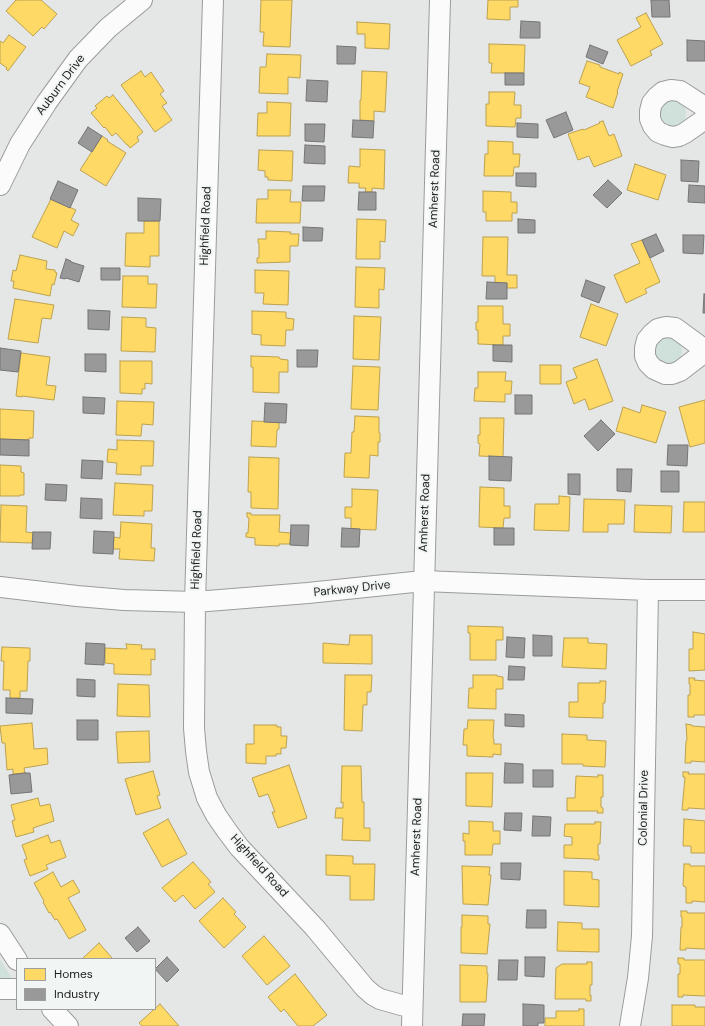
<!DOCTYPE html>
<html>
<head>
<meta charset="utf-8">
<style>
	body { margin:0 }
	#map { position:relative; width:705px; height:1026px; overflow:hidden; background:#e5e7e6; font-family:"DM Sans",sans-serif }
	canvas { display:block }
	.legend { position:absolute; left:16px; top:958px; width:140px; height:52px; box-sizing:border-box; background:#f1f5f4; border:1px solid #9c9f9e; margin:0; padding:5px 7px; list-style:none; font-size:12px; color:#1d1e1e }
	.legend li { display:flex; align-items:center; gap:8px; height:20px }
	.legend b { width:20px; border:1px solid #9c9f9e }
</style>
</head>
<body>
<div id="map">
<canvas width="705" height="1026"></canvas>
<ul class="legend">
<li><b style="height:11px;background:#ffd966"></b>Homes</li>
<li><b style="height:11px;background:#999"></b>Industry</li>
</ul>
</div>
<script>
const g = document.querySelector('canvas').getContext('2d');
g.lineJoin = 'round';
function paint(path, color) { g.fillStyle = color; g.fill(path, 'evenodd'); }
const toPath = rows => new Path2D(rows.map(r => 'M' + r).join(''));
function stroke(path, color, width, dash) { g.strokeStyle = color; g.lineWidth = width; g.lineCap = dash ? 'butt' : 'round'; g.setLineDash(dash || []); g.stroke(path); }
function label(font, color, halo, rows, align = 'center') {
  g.font = font + ' "DM Sans",sans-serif'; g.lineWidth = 4; g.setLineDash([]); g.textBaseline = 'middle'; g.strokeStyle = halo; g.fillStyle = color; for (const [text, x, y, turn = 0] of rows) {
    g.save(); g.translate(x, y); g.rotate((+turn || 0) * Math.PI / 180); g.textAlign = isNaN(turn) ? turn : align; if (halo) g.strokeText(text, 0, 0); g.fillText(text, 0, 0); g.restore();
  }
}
paint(toPath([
	'658 113a14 14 0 1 1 28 0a14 14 0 1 1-28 0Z',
	'654 351a14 14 0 1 1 28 0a14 14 0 1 1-28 0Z',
	[0,959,11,977,11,980,0,985]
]), '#d0e0da');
const homes = toPath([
	[16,0,41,0,57,14,44,29,42,27,33,36,6,11,16,0],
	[261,0,292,0,290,47,263,46,264,32,260,32,261,0],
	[488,0,518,0,518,7,510,7,510,20,487,19,488,0],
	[646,13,663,44,650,51,652,55,631,66,617,40,641,27,636,18,646,13],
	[357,22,390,24,389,49,365,48,365,34,357,34,357,22],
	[9,35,26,47,8,71,6,69,7,68,0,63,0,41,3,43,9,35],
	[489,44,525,45,524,73,491,73,492,63,489,63,489,44],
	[267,54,301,55,300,78,288,77,288,94,259,93,260,67,266,67,267,54],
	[587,61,600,65,600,67,619,74,619,72,623,74,617,92,618,92,613,108,586,97,590,87,579,83,587,61],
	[141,71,145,77,151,72,164,91,160,94,167,103,162,106,172,120,155,132,121,85,141,71],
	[362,71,387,72,385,112,374,111,374,121,360,120,360,100,361,100,362,71],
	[489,92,515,92,514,105,521,105,521,118,516,118,515,127,486,126,486,104,489,104,489,92],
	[113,95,143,132,137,137,139,141,130,148,128,145,127,145,116,133,112,136,105,127,104,128,91,113,97,108,95,106,107,96,109,98,113,95],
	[267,102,291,103,290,136,257,136,258,113,267,113,267,102],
	[603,121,609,136,614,134,622,156,594,167,589,156,578,160,568,134,583,129,584,130,600,123,599,122,603,121],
	[102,136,108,140,107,141,126,153,106,186,80,170,102,136],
	[488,141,513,142,513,154,520,154,519,167,514,167,513,176,484,176,485,154,488,154,488,141],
	[360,149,385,150,384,189,372,188,372,192,365,192,366,188,359,188,359,183,348,183,349,166,360,167,360,149],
	[259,150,293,151,292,181,268,180,268,177,265,177,265,171,258,170,259,150],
	[635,164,666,175,658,200,627,190,635,164],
	[268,190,291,190,290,202,301,202,300,223,256,223,257,199,268,199,268,190],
	[483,191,511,192,511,202,517,202,517,213,512,213,512,221,486,221,486,212,483,212,483,191],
	[51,199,76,210,71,220,79,224,73,236,64,231,57,248,32,237,51,199],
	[357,219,386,220,385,242,380,241,380,259,356,259,357,219],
	[144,221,159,221,159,256,150,256,150,267,125,266,126,233,144,233,144,221],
	[266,231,291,232,290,234,299,234,298,246,290,246,290,262,257,263,257,258,259,258,259,243,258,243,258,239,266,239,266,231],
	[483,237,508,237,507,275,517,275,517,288,507,288,507,283,495,283,495,276,482,276,483,237],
	[642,240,660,282,645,289,647,293,626,303,614,275,640,263,631,244,642,240],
	[20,255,47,261,46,269,55,270,55,272,57,273,54,285,52,284,50,296,13,288,14,281,11,281,13,270,16,271,20,255],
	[356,267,385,268,384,290,379,289,379,308,355,307,356,267],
	[255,270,289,271,288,305,263,304,264,293,255,293,255,270],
	[123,276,148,276,148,284,157,284,156,308,122,307,123,276],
	[15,299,54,305,51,319,42,318,38,343,8,339,15,299],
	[591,304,618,314,606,346,580,337,591,304],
	[478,306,503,306,503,324,510,324,510,336,503,336,503,345,478,344,478,330,476,330,476,322,478,322,478,306],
	[252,311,286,312,286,318,294,319,293,330,286,330,285,346,261,345,261,335,252,334,252,311],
	[354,316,381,317,379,360,353,359,354,316],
	[122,317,146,318,146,327,156,328,155,352,121,351,122,317],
	[21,353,50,357,46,385,56,386,54,400,22,396,22,397,16,396,21,353],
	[251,356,279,357,280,359,288,360,288,372,279,372,279,393,253,392,253,367,251,367,251,356],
	[597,359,613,401,589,410,585,399,574,404,566,382,577,378,573,368,597,359],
	[120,361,152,361,152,384,145,383,145,389,142,389,142,394,120,393,120,361],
	[540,365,561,365,561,384,540,384,540,365],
	[353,366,380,367,378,410,351,409,353,366],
	[478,372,506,372,505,381,512,381,511,394,505,394,505,402,474,401,475,388,478,388,478,372],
	[705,400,705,443,690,447,679,407,705,400],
	[117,401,154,402,153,425,142,424,141,436,116,435,117,401],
	[642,405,666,412,656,443,616,431,623,407,640,413,642,405],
	[0,409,34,411,33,438,29,438,29,440,0,439,0,409],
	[355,416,379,417,379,433,380,433,380,442,378,442,378,456,370,455,369,478,344,477,345,453,351,453,352,432,354,432,355,416],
	[480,418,504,418,503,457,479,456,480,444,478,443,478,435,480,435,480,418],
	[252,421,279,422,279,429,277,430,276,447,251,446,252,421],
	[117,440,154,441,153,466,141,466,141,475,116,474,117,463,107,462,108,449,117,450,117,440],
	[249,457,279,458,278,509,251,508,251,492,248,492,249,457],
	[0,465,21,466,21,472,24,473,24,495,20,495,20,496,0,496,0,465],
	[115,483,153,485,152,511,144,511,144,516,113,515,115,483],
	[480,487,504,488,504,506,510,506,510,518,504,518,503,528,479,527,480,487],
	[352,489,378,490,376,530,351,529,351,518,345,518,345,507,352,507,352,489],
	[559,496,570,497,569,531,534,530,535,504,559,504,559,496],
	[584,499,625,500,624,524,608,524,608,532,583,532,584,499],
	[684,502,705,502,705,532,683,532,684,502],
	[1,505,27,506,26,532,33,533,32,543,0,542,1,505],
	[635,505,672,506,671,533,634,532,635,505],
	[247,513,251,513,251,515,280,515,279,532,291,533,290,544,279,544,279,546,255,545,255,538,246,537,246,533,248,533,249,518,247,517,247,513],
	[121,522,152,524,151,548,155,548,154,561,119,559,120,549,113,549,114,537,120,538,121,522],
	[468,626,503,627,503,640,496,640,496,660,470,660,470,633,468,633,468,626],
	[693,632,705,634,705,670,689,671,689,649,693,649,693,632],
	[350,635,372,635,372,664,323,663,323,643,349,645,350,635],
	[564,638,588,638,588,643,607,644,606,669,562,667,564,638],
	[126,644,142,645,141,649,155,649,155,660,151,659,151,675,114,674,114,664,105,663,105,648,127,649,126,644],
	[2,647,30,648,30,661,28,661,27,691,20,691,20,698,10,698,10,690,3,690,4,661,1,661,2,647],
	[345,675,372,675,371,692,367,692,367,705,363,705,362,731,344,730,345,675],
	[473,675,497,675,497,676,503,677,503,689,496,689,496,709,468,708,469,688,473,688,473,675],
	[689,678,695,678,694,680,705,681,705,715,694,715,694,717,688,717,688,695,690,695,690,684,689,684,689,678],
	[600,681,606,681,605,703,603,703,603,718,569,717,569,702,578,702,578,683,600,683,600,681],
	[118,684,149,685,150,717,117,716,118,684],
	[468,720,494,720,493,738,494,739,494,744,501,744,501,755,493,754,493,757,467,756,467,745,463,745,464,729,467,729,468,720],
	[32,723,34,749,47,748,48,764,24,768,25,773,13,774,13,769,7,770,5,743,2,743,0,726,32,723],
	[686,724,692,725,692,726,705,727,705,762,691,761,691,763,685,763,686,741,687,740,686,724],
	[254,725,277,725,277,727,281,727,281,736,287,736,286,748,281,748,281,754,276,754,276,756,266,756,266,764,246,763,246,744,254,744,254,725],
	[149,731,150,762,118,763,116,732,149,731],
	[562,734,587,735,587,740,606,741,605,767,583,766,583,764,562,764,562,734],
	[289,765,307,818,278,828,272,812,275,812,268,794,259,797,252,778,289,765],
	[342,766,361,766,362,802,364,802,364,828,370,828,370,841,342,840,343,818,335,818,336,808,343,808,343,802,341,803,342,766],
	[153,771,160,795,157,796,161,808,136,815,125,779,153,771],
	[683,772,689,772,688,774,705,774,705,809,688,808,688,810,682,810,685,777,683,777,683,772],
	[466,773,493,773,492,807,466,806,466,773],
	[598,775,603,775,603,797,601,797,601,807,603,808,603,813,597,813,598,811,567,811,567,798,575,798,576,776,598,777,598,775],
	[38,798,40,806,50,804,54,821,33,828,34,832,16,837,12,821,15,820,11,805,38,798],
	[168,819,187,854,162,867,143,833,168,819],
	[684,819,705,821,705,853,691,853,691,846,683,846,684,819],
	[469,821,493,822,493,831,500,831,500,844,493,844,492,855,465,855,465,841,463,841,463,833,469,834,469,821],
	[595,822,601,822,600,844,598,844,598,855,599,855,599,860,594,860,594,859,564,858,564,845,572,845,572,837,564,836,565,824,595,824,595,822],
	[48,835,51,843,60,840,66,857,46,865,48,869,30,876,24,860,27,859,22,845,48,835],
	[326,855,353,856,353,864,375,864,374,900,350,900,350,876,326,875,326,855],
	[193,862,211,882,208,884,215,892,195,909,183,895,175,902,162,888,193,862],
	[684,864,690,864,690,866,705,866,705,902,692,901,692,903,686,903,686,887,683,886,684,864],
	[462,866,490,867,489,875,491,875,488,905,463,904,462,866],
	[564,871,592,872,592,879,599,880,599,907,564,905,564,871],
	[53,872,61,887,73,880,80,892,68,898,86,930,69,939,57,919,55,920,50,912,49,913,43,902,44,901,34,883,53,872],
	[223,898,236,912,234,914,246,927,224,948,199,921,223,898],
	[681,911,687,911,687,913,705,913,705,949,686,948,686,950,680,950,681,927,682,927,682,917,681,917,681,911],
	[462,915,488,916,488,924,490,924,487,954,461,953,461,927,462,927,462,915],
	[558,922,582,923,582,929,599,929,599,952,557,951,558,922],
	[264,936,290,966,267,985,242,956,264,936],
	[99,943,113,959,82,959,99,943],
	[678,958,684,958,684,960,705,960,705,996,683,995,683,997,678,997,678,974,680,974,680,964,678,964,678,958],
	[587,962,592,962,592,985,590,985,590,996,591,995,591,1001,586,1001,586,999,555,999,556,968,562,964,587,964,587,962],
	[460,965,487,966,487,974,488,974,486,1002,460,1002,460,965],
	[295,974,327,1015,313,1026,298,1026,284,1009,281,1012,268,997,295,974],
	[160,1004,179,1026,142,1026,139,1023,160,1004],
	[672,1005,695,1005,695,1007,705,1007,705,1026,672,1026,672,1005],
	[579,1009,584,1009,584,1026,545,1026,545,1018,556,1018,556,1011,579,1011,579,1009]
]);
paint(homes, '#ffd966');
stroke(homes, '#bba150', 1);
const industry = toPath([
	[651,0,669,0,670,17,652,17,651,0],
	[521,21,540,22,540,38,520,38,521,21],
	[687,40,705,41,705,61,687,61,687,40],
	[590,45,608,52,603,64,586,57,590,45],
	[337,46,356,47,355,64,337,64,337,46],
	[505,73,524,73,524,85,505,85,505,73],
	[307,80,328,81,327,102,306,101,307,80],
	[566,112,573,130,554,138,546,120,566,112],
	[353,120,374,121,373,138,352,137,353,120],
	[517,123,538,124,538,138,517,137,517,123],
	[305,124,325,124,324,142,305,141,305,124],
	[88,127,102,136,92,152,78,143,88,127],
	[305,145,325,146,325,164,304,163,305,145],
	[681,160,699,161,698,182,681,181,681,160],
	[516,173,536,173,536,187,516,186,516,173],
	[608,180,622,193,607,208,593,195,608,180],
	[58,181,78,190,70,208,50,199,58,181],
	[689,185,705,186,705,203,688,202,689,185],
	[303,186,325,186,324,201,302,201,303,186],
	[359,192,376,192,376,210,358,210,359,192],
	[138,198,161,199,160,221,138,221,138,198],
	[518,219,535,220,535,233,518,233,518,219],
	[303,227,323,228,322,241,303,241,303,227],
	[656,234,664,251,650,258,642,240,656,234],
	[683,235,704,235,703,254,683,253,683,235],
	[66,259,71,261,71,262,84,266,79,282,66,278,65,279,60,278,66,259],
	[101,268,120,268,120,280,101,280,101,268],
	[586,280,605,287,599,303,581,296,586,280],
	[487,282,507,283,507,299,486,299,487,282],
	[704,294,705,294,705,313,703,313,704,294],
	[88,310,110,311,109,330,88,329,88,310],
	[493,345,512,345,512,362,493,361,493,345],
	[0,348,21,351,18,372,0,370,0,348],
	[297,350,318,350,317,367,297,367,297,350],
	[85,354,106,354,106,372,85,371,85,354],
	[515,395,532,395,532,414,515,414,515,395],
	[83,397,105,398,104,414,83,413,83,397],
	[265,403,287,404,286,423,264,422,265,403],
	[601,420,615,434,598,451,584,436,601,420],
	[0,439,29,440,29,456,0,455,0,439],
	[668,445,688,445,687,466,667,465,668,445],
	[489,456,512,457,511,481,489,480,489,456],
	[82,460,103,461,102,479,81,478,82,460],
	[617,469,632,469,631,492,617,491,617,469],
	[661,471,679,471,679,492,661,492,661,471],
	[568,474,580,474,580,495,568,494,568,474],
	[46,484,67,485,66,501,45,500,46,484],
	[81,498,102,499,102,519,80,518,81,498],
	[291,525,309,525,308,546,290,545,291,525],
	[342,528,360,529,359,547,341,547,342,528],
	[494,528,514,528,514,545,494,545,494,528],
	[94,531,114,532,113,554,93,553,94,531],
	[33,532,51,532,50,549,32,549,33,532],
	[533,635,552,636,552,656,533,656,533,635],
	[507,637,525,638,524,658,506,657,507,637],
	[86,643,105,644,104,665,85,664,86,643],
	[509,666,525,667,524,680,508,680,509,666],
	[77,679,95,680,95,697,77,696,77,679],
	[6,698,33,699,32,714,6,713,6,698],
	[505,714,524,715,524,727,505,726,505,714],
	[77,720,98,720,98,740,77,740,77,720],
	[505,763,523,764,523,783,504,783,505,763],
	[533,770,553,770,553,787,533,787,533,770],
	[25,773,30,773,32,792,11,794,9,775,25,773],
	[505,813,522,813,521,831,504,830,505,813],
	[533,816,551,817,550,836,532,836,533,816],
	[501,863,521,863,520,880,501,879,501,863],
	[527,910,546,910,546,928,526,928,527,910],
	[138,927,150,941,137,952,125,938,138,927],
	[167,957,179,970,167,982,155,969,167,957],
	[525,957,545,957,544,977,525,976,525,957],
	[499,960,518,960,517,980,498,980,499,960],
	[523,1004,544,1005,544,1023,538,1023,538,1026,523,1026,523,1004],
	[463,1014,485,1014,484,1026,462,1026,463,1014]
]);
paint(industry, '#999');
stroke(industry, '#747474', 1);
const minor = toPath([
	[213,0,195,602,194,728,196,751,199,772,207,798,216,815,227,831,239,847,315,928,365,988,373,995,380,999,412,1008],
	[705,107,680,91,671,90,663,92,657,97,652,103,650,111,650,119,653,126,658,132,665,135,672,137,679,136,685,133,705,119],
	[0,185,20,144,47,102,78,59,108,28,142,0],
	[705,350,682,333,675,328,666,327,658,329,652,334,647,340,645,348,645,356,648,363,654,369,665,374,672,374,680,371,705,352],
	[0,587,77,596,124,600,195,602,308,593,423,581,648,590,705,590],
	[0,934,17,960],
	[0,989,17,989],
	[52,1009,68,1026],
	[412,1026,440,0],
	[630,1026,638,978,642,936,648,590]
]);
stroke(minor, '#9a9c9b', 22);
stroke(minor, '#fbfbfb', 20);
label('12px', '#1d1e1e', '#f1f5f4', [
	["Auburn Drive",61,85,-53],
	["Amherst Road",435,189,-88],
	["Highfield Road",206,226,-88],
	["Amherst Road",425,513,-88],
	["Highfield Road",197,550,-88],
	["Parkway Drive",352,589,-6],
	["Colonial Drive",644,808,-89],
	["Amherst Road",417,837,-88],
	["Highfield Road",259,866,48]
]);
</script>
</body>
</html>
